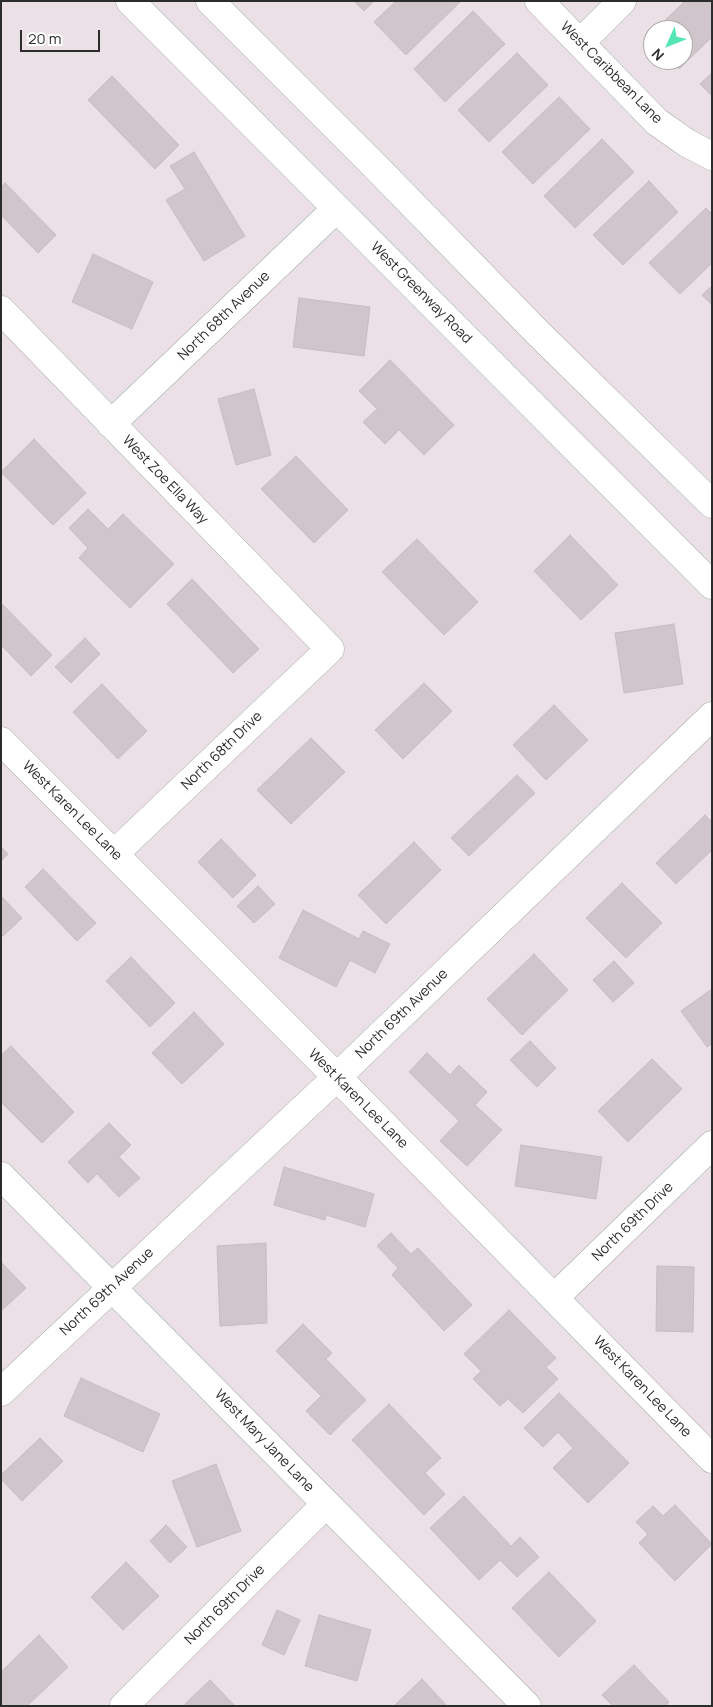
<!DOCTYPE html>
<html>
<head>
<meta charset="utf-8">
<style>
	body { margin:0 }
	#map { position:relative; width:713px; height:1707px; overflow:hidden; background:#ece0e7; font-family:Manrope,sans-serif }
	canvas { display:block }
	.frame { position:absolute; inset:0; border:2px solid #2c2c2c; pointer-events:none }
	.north { position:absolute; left:643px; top:20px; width:50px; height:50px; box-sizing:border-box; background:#fff; border:1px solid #ababab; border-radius:50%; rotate:226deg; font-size:14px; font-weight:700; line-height:20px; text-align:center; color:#2c2c2c }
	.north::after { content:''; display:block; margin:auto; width:18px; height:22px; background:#54e6b5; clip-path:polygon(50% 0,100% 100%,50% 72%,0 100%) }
	.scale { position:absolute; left:20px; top:30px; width:80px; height:22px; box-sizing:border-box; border:2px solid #2c2c2c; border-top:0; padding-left:6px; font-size:15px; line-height:18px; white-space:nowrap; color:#2c2c2c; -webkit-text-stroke:4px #fff; paint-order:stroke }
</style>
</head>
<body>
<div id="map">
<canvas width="713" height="1707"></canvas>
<div class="frame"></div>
<div class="north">N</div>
<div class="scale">20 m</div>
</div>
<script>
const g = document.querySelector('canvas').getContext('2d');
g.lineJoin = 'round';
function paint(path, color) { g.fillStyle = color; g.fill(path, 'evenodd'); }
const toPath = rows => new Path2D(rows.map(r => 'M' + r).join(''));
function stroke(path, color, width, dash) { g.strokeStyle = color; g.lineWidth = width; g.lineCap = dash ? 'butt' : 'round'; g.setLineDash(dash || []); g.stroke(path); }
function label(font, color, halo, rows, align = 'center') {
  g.font = font + ' Manrope,sans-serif'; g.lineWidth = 5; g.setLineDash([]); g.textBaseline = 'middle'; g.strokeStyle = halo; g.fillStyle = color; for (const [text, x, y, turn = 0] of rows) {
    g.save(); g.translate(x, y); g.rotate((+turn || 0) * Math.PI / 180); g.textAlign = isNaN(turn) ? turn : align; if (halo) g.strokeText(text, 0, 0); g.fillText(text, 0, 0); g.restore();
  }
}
const building = toPath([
	[354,1,374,1,364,11,354,1],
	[396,1,461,1,406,55,374,22,396,1],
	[685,1,712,1,712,37,679,69,670,60,683,60,683,30,655,30,685,1],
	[473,11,505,44,445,102,414,69,473,11],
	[517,53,548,85,489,142,458,110,517,53],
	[712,73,712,96,700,84,712,73],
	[112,76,179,145,155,169,88,100,112,76],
	[559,97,590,129,533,184,502,152,559,97],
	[602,139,634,172,575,228,544,196,602,139],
	[194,152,245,236,204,261,166,200,185,189,170,166,194,152],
	[649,181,678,212,623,265,593,235,649,181],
	[5,183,56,235,38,253,1,215,1,187,5,183],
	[706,208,712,214,712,263,680,294,649,263,706,208],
	[93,254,153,282,132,329,72,302,93,254],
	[712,286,712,305,702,295,712,286],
	[299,298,370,307,364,356,293,347,299,298],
	[390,360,454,425,424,455,399,430,385,444,363,422,377,409,359,391,390,360],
	[254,389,271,455,236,465,218,399,254,389],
	[34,439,86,493,53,525,1,472,34,439],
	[296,456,348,510,314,543,261,489,296,456],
	[88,509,108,529,123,514,174,564,130,608,79,558,88,548,69,528,88,509],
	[570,535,618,585,581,620,534,571,570,535],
	[417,539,478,602,444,635,382,572,417,539],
	[192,579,259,649,233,673,167,604,192,579],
	[3,605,52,655,31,676,1,645,1,607,3,605],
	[674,624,683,684,624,693,615,633,674,624],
	[85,638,100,654,71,683,55,667,85,638],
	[424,683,452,711,403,759,375,730,424,683],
	[102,684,147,731,118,759,73,712,102,684],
	[554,705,588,740,546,780,513,745,554,705],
	[311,738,345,772,291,824,257,790,311,738],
	[517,775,535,793,469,856,451,838,517,775],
	[705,815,712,822,712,850,676,884,656,863,705,815],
	[221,839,256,875,233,898,198,862,221,839],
	[414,842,441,870,386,924,358,895,414,842],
	[1,847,8,854,1,861,1,847],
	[43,869,96,923,77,941,25,887,43,869],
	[622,883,662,923,626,958,586,918,622,883],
	[258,886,275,904,254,923,237,906,258,886],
	[1,896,22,918,3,936,1,935,1,896],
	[303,910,359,939,363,931,390,944,375,973,350,960,336,987,279,958,303,910],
	[534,954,568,990,522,1035,487,999,534,954],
	[131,957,175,1003,150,1027,106,981,131,957],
	[614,961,634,983,613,1002,593,980,614,961],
	[712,989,712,1044,707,1047,681,1011,712,989],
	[194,1012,224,1044,182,1084,152,1053,194,1012],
	[530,1041,556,1068,537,1087,510,1060,530,1041],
	[11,1046,74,1112,42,1143,1,1102,1,1055,11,1046],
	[427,1053,450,1075,459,1065,487,1092,475,1105,502,1130,467,1166,440,1141,459,1121,409,1072,427,1053],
	[652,1059,682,1089,628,1142,598,1111,652,1059],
	[109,1123,131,1145,119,1157,140,1178,119,1197,97,1174,88,1183,68,1162,109,1123],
	[521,1145,602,1157,596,1199,515,1186,521,1145],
	[284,1167,374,1194,365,1227,326,1215,325,1220,274,1205,284,1167],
	[391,1233,411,1254,418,1248,472,1305,444,1331,392,1275,398,1268,377,1246,391,1233],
	[266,1243,267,1323,220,1326,217,1246,266,1243],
	[1,1262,26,1288,1,1311,1,1262],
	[657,1266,694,1267,693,1332,656,1331,657,1266],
	[509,1310,556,1358,546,1367,558,1379,523,1413,508,1399,500,1406,473,1379,481,1371,464,1354,509,1310],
	[303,1324,332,1353,326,1359,366,1400,330,1435,306,1411,321,1396,276,1351,303,1324],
	[81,1378,160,1414,143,1452,64,1416,81,1378],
	[559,1393,629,1463,588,1503,553,1468,573,1448,558,1432,543,1447,524,1428,559,1393],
	[389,1404,441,1458,425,1473,445,1494,424,1515,352,1440,389,1404],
	[40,1438,63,1461,22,1501,1,1479,1,1475,40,1438],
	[216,1464,241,1531,197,1547,172,1481,216,1464],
	[464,1496,511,1546,520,1537,539,1557,517,1577,500,1560,479,1580,430,1528,464,1496],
	[675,1505,712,1544,675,1581,639,1543,648,1534,636,1522,653,1506,663,1516,675,1505],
	[166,1525,187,1547,170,1563,150,1541,166,1525],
	[126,1562,159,1596,123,1630,91,1597,126,1562],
	[549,1572,596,1621,559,1657,512,1608,549,1572],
	[277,1610,300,1620,284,1655,262,1645,277,1610],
	[319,1615,371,1630,357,1681,305,1666,319,1615],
	[39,1635,68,1667,27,1706,1,1706,1,1672,39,1635],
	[634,1665,669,1702,665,1706,613,1706,602,1695,634,1665],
	[422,1679,447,1706,394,1706,422,1679],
	[210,1680,235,1706,187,1706,185,1704,210,1680]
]);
paint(building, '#cfc5ca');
stroke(building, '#c8bac1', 1);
const minor = toPath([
	[130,1,712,585],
	[539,1,657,122,687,143,712,156],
	[580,43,622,1],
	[1,310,330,649,115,853],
	[111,424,336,209],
	[1,741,337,1077,712,1459],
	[1,1176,527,1706],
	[554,1298,712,1145],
	[1,1392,337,1077,712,716],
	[124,1706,326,1504]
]);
const tertiary = toPath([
	[210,1,370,161,537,332,712,504]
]);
stroke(minor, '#a3aca9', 29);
stroke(tertiary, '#a3aca9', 29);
stroke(minor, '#fff', 28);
stroke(tertiary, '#fff', 28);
label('14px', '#2c2c2c', '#fff', [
	["West Caribbean Lane",611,73,45],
	["West Greenway Road",421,293,45],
	["North 68th Avenue",224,316,-44],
	["West Zoe Ella Way",165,480,46],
	["North 68th Drive",222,751,-44],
	["West Karen Lee Lane",72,811,45],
	["North 69th Avenue",402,1014,-44],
	["West Karen Lee Lane",358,1099,45],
	["North 69th Drive",633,1222,-44],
	["North 69th Avenue",107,1292,-43],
	["West Karen Lee Lane",642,1387,46],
	["West Mary Jane Lane",264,1441,46],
	["North 69th Drive",225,1605,-45]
]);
</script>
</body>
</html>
